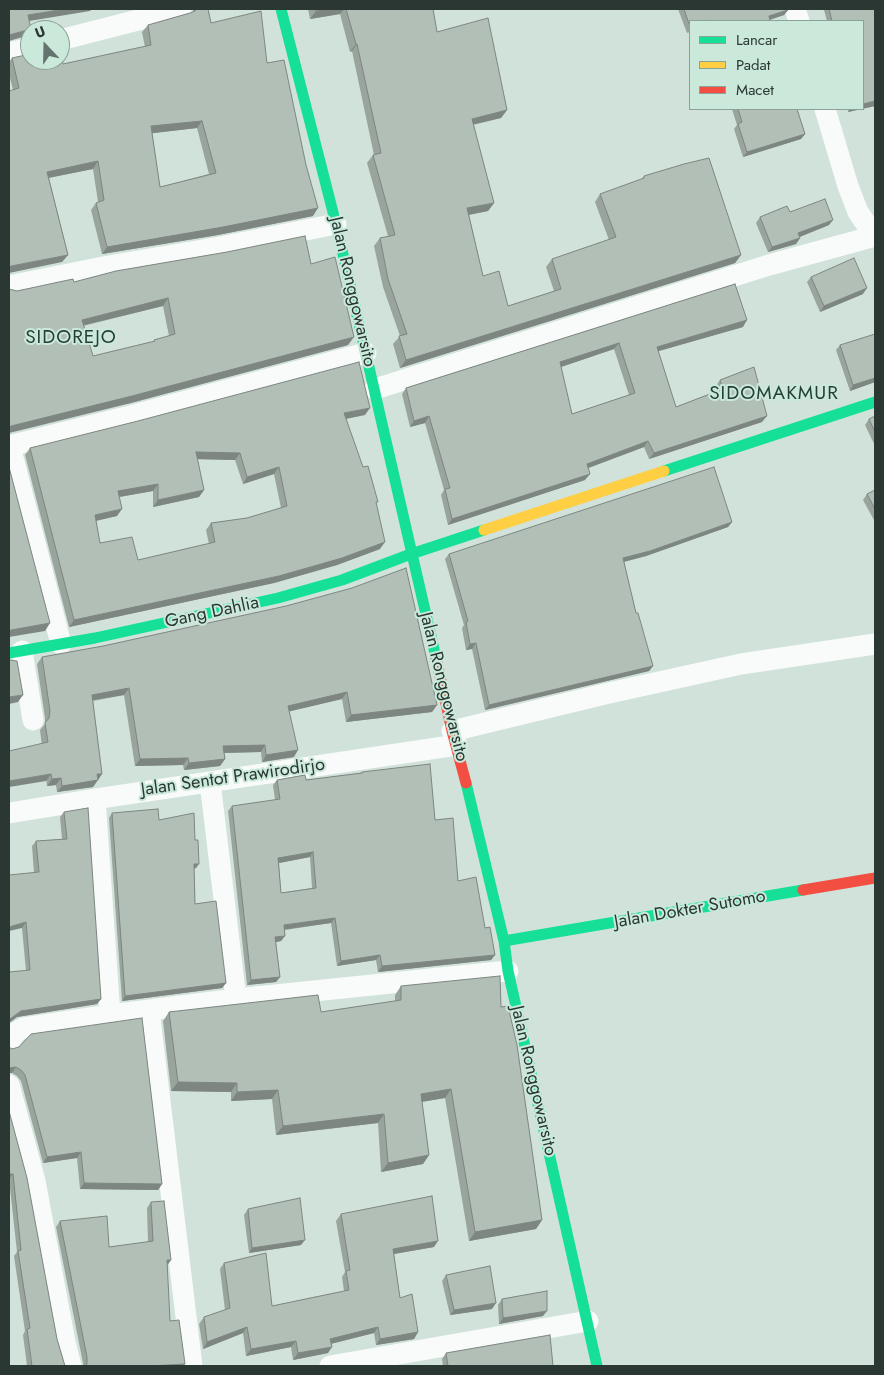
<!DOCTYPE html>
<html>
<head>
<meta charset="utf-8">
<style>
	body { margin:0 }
	#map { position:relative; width:884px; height:1375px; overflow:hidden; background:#d1e2da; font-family:Jost,sans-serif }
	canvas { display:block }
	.frame { position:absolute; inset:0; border:10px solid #2a3732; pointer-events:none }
	.legend { position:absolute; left:689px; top:20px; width:175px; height:90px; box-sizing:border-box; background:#cae9db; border:1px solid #8aa297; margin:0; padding:6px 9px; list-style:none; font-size:15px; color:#2a3732 }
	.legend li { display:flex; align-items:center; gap:10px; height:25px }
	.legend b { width:25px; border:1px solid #8aa297 }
	.north { position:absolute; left:20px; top:20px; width:50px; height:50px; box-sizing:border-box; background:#cae9db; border:1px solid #8aa297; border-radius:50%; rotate:339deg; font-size:14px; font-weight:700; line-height:20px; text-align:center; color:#2a3732 }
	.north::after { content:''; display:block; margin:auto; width:18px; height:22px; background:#64736d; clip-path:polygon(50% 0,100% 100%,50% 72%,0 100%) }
</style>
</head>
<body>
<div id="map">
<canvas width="884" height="1375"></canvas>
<div class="frame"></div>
<ul class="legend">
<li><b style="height:6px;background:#16e098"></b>Lancar</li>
<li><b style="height:6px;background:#ffcf43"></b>Padat</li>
<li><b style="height:6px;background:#f24e42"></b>Macet</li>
</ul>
<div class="north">U</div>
</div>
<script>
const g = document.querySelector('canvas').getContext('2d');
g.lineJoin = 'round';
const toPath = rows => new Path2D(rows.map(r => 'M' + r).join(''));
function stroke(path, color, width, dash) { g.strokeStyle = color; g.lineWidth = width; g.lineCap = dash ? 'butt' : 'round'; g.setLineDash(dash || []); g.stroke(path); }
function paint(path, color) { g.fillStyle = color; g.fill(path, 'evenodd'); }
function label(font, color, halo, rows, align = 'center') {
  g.font = font + ' Jost,sans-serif'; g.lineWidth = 4; g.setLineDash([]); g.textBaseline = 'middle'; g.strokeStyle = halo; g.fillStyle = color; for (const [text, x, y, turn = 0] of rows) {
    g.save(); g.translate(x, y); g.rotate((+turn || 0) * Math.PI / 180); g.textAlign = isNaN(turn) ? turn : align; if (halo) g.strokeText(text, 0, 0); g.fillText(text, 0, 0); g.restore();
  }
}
stroke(toPath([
	[795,9,799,21],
	[60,40,181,9],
	[9,53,30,48],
	[825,109,848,186,858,212,875,237],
	[9,286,108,266,220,247,336,224],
	[375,389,769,265,875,236],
	[9,446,130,416,366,353],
	[10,446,61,644],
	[22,651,33,720],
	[452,731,609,693,741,664,875,644],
	[210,782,236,999],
	[95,799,110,1015,236,999,508,971],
	[9,813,95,799,457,745],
	[149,1010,192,1366],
	[9,1042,16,1032,23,1028,110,1015],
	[9,1085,35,1181,65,1342,71,1366],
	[330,1366,588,1321]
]), '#f8fbf9', 21);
stroke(toPath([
	[281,9,336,224,436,658],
	[664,471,875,402],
	[9,653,95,638,278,598,342,580,411,554,484,530],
	[466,783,504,941,508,971,597,1366],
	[504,941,803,890]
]), '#16e098', 11);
stroke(toPath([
	[484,530,664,471]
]), '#ffcf43', 11);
stroke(toPath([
	[436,658,452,731,466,783],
	[803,890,875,878]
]), '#f24e42', 11);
paint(toPath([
	[193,9,208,9,211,23,267,63,313,216,218,235,102,254,91,210,96,203,98,202,93,169,49,178,68,255,62,262,13,90,9,74,9,62,12,58,63,64,145,47,142,32,148,25,190,13,193,12],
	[197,128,209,174,160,187,152,133],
	[308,9,433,9,437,32,507,110,501,118,473,125,494,203,488,211,469,215,483,276,508,306,554,291,546,267,552,259,609,240,595,202,600,194,642,179,644,176,741,255,735,263,400,368,393,344,400,336,383,287,374,246,380,238,388,236,367,163,373,155,374,155,352,51,350,52,340,14,310,19],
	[678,9,787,9,788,10,784,15,770,20,770,21,690,21,690,32,687,33],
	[825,9,875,9,875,106,848,112,848,109,863,109,863,21,827,21,824,10],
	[732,109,797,109,805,134,801,139,743,157,734,129,737,125],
	[790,212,829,225,800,237,800,238,796,244,768,252,756,223,760,217],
	[311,264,348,345,127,404,10,290,17,291,74,282],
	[163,306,169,336,154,340,153,342,93,356,83,326],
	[811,277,863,294,820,312,807,282],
	[735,284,743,327,658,351,676,407,717,391,716,386,720,380,762,422,649,459,644,447,588,468,585,480,448,525,441,495,444,490,425,423,410,427,402,394,406,388],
	[614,349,629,395,572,414,561,367],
	[840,345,875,382,850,391,836,350],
	[365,415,346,419,376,505,380,549,337,565,274,583,69,627,25,455,30,448],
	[197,459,235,460,243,484,274,474,281,508,247,518,211,523,206,530,209,544,138,560,100,543,96,521,117,516,119,497,153,491,153,507,199,497,204,490],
	[875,416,875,446,865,425,869,419],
	[875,490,875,522,863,500,867,494],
	[732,522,728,527,646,556,624,562,636,613,653,666,649,671,485,710,472,649,466,650,462,628,464,625,445,559,449,554],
	[103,646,437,705,432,712,346,722,342,699,289,711,294,757,262,762,261,752,224,753,225,759,220,766,184,770,183,765,135,766,124,695,93,701,102,774,93,787,57,792,56,785,47,786,40,730,45,724,45,718,37,664,42,657],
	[362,772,435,820,458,881,485,928,495,955,491,960,378,972,376,960,337,966,331,923,285,930,285,936,281,941,276,942,280,977,276,982,247,985,228,811,232,806,275,800,273,785,277,780,306,780,360,773],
	[310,857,312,888,281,893,279,863],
	[64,812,101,999,97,1004,17,1017,9,1023,9,972,26,971,22,928,34,873,32,846,36,841,62,839,60,817],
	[112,813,159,820,196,868,194,869,195,904,226,983,222,988,122,1001,109,818],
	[401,986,501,1007,542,1220,536,1229,469,1241,445,1098,422,1102,429,1155,423,1164,381,1172,378,1123,276,1135,272,1099,231,1101,231,1092,171,1091,163,1021,169,1012,321,1012,395,1001,395,995],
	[9,1047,162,1184,158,1190,80,1189,77,1158,43,1163,21,1081,17,1076,12,1073],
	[9,1111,57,1339,65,1366,27,1366,23,1335,25,1331,14,1256,17,1252,9,1179],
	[151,1202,167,1266,170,1321,183,1366,83,1366,83,1363,56,1227,60,1221,109,1247,148,1242,147,1208],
	[248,1209,301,1245,249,1253,244,1215],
	[341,1214,434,1247,394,1254,400,1298,418,1332,414,1339,376,1345,374,1333,331,1344,328,1353,293,1360,291,1347,246,1356,243,1333,203,1349,199,1324,204,1317,225,1310,220,1269,224,1263,272,1306,344,1291,342,1277,345,1272,336,1221],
	[446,1275,492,1309,450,1315,442,1281],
	[502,1299,543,1316,499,1324,498,1305],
	[446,1353,553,1366,443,1366,442,1359]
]), '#99a49d');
paint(toPath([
	[65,9,92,9,90,11,23,22,28,15],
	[329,9,344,9,340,14,310,19,316,11],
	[788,10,784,15,765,21,769,16],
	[31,29,26,36,9,41,9,35],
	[356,44,357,44,352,51,350,52],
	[875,101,875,106,848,112,851,109,863,109,863,104],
	[507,110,501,118,466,126,472,119],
	[202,121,197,128,146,134,151,126],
	[805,134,801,139,743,157,747,152],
	[98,161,93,169,42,179,47,172],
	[494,203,488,211,462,216,467,208],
	[318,208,313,216,218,235,102,254,107,247],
	[833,220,829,225,794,239,798,233],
	[800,238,796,244,768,252,772,247],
	[68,255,62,262,9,273,9,268,11,266],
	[741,255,735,263,400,368,406,360],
	[867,288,863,294,820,312,824,306],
	[168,298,163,306,76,327,82,320],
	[747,320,743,327,652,353,657,347],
	[354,337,348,345,127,404,9,433,9,428,11,426],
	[619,343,614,349,555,369,560,362],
	[875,378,875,382,850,391,853,385],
	[370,408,365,415,339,420,344,413],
	[429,416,425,423,410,427,414,421],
	[767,416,762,422,649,459,654,453],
	[648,441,644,447,583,470,587,464],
	[196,452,240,453,235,460,191,459],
	[279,467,274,474,243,484,247,477],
	[590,474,585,480,448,525,452,519],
	[158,484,153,491,113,498,118,491],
	[204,490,199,497,153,507,158,500],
	[122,509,117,516,90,522,95,515],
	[732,522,728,527,646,556,619,563,623,558],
	[385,542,380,549,337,565,274,583,69,627,74,620],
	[50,623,45,631,9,637,9,631,11,630],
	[476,643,472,649,466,650,470,644],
	[653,666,649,671,485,710,489,705],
	[129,688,124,695,87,701,92,695],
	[347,692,342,699,283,713,288,706],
	[23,695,18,702,9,704,9,697],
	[437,705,432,712,346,722,351,715],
	[265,745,261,752,218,753,223,746],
	[298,750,294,757,262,762,266,755],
	[188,758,183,765,135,766,140,759],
	[225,759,220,766,184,770,189,763],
	[51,774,46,781,9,787,9,781],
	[97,774,102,774,93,787,57,792,62,786],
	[61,778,56,785,47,786,52,779],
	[313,852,310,857,274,864,278,858],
	[194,864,199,864,196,868,190,869],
	[335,918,331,923,280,930,284,925],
	[26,922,22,928,9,931,9,927],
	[285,936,281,941,272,943,275,937],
	[380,955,376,960,337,966,341,961],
	[495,955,491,960,378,972,382,966],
	[280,977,276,982,247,985,251,980],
	[226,983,222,988,122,1001,125,996],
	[101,999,97,1004,17,1017,9,1023,9,1021,10,1019,21,1011],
	[16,1067,12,1073,9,1073,9,1068],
	[178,1082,237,1083,231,1092,171,1091],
	[451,1089,445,1098,414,1103,421,1094],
	[278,1090,272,1099,231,1101,237,1092],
	[384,1114,378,1123,276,1135,283,1126],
	[81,1152,77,1158,43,1163,47,1157],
	[429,1155,423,1164,381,1172,388,1163],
	[9,1174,13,1174,9,1179],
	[84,1183,162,1184,158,1190,80,1189],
	[542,1220,536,1229,469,1241,475,1232],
	[305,1240,301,1245,249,1253,252,1248],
	[438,1241,434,1247,388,1255,393,1249],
	[167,1260,171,1260,167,1266],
	[496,1303,492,1309,450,1315,454,1310],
	[547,1311,543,1316,499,1324,503,1318],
	[247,1327,243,1333,203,1349,207,1342],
	[378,1327,374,1333,326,1345,330,1339],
	[418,1332,414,1339,376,1345,380,1339],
	[296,1341,291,1347,246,1356,251,1349],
	[332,1347,328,1353,293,1360,298,1353],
	[185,1364,183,1366,149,1366]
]), '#7d8680');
const building = toPath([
	[9,9,65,9,28,15,31,29,9,35,9,9],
	[196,9,208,9,211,23,261,11,267,63,284,60,306,165,318,208,223,227,107,247,96,203,104,200,98,161,47,172,68,255,11,266,9,268,9,91,19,88,12,58,30,54,30,60,60,60,60,53,63,64,151,45,148,25,190,13,195,11,196,9],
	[202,121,216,173,160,187,151,126,202,121],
	[315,9,329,9,316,11,315,9],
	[346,9,433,9,437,32,488,18,507,110,472,119,494,203,467,208,483,276,499,271,508,306,561,289,552,259,616,237,600,194,644,178,644,176,684,164,709,158,741,255,406,360,399,336,407,334,388,279,380,238,395,235,373,155,381,153,357,44,356,44,346,9],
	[684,9,787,9,788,10,769,16,770,21,711,21,711,20,709,21,690,21,690,27,684,9],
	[829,9,875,9,875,101,863,104,863,21,832,21,829,9],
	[738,109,797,109,805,134,747,152,738,124,742,122,738,109],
	[825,199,833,220,798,233,800,238,772,247,760,217,787,206,790,212,825,199],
	[305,236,311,264,335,257,354,337,132,396,11,426,9,428,9,289,17,291,73,279,74,282,116,271,227,252,305,236],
	[168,298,175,334,154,340,155,341,93,356,82,320,168,298],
	[854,258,867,288,824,306,811,277,854,258],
	[735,284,747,320,657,347,676,407,723,389,720,380,754,367,767,416,654,453,648,441,587,464,590,474,452,519,445,489,450,488,429,416,414,421,406,388,735,284],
	[619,343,635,393,572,414,560,362,619,343],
	[875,334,875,378,853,385,840,345,875,334],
	[359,362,370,408,344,413,363,467,368,466,378,502,376,502,385,542,342,558,279,576,74,620,30,448,138,421,359,362],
	[196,452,240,453,247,477,279,467,287,506,247,518,211,523,215,542,138,560,132,537,100,543,95,515,122,509,118,491,158,484,158,500,204,490,196,452],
	[875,416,875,432,869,419,875,416],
	[9,467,50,623,11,630,9,631,9,467],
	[714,467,732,522,650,551,623,558,636,613,638,613,653,666,489,705,476,643,470,644,466,622,468,621,449,554,714,467],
	[875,490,875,509,867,494,875,490],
	[406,568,437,705,351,715,347,692,288,706,298,750,266,755,265,745,223,746,225,759,189,763,188,758,140,759,129,688,92,695,102,774,97,774,98,780,62,786,61,778,52,779,51,774,9,781,9,751,48,742,45,723,49,718,50,711,42,657,103,646,286,606,352,588,406,568],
	[9,660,17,661,23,695,9,697,9,660],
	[430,764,435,820,453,818,458,881,476,877,485,928,490,927,495,955,382,966,380,955,341,961,335,918,284,925,285,936,275,937,280,977,251,980,232,806,280,799,277,780,305,775,306,780,362,773,362,772,430,764],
	[313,852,316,888,281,893,278,858,313,852],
	[88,808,101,999,21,1011,10,1019,9,1021,9,972,30,970,26,922,9,927,9,875,39,872,36,841,67,839,64,812,88,808],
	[158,809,159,820,194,813,195,840,198,840,199,864,194,864,195,904,216,901,226,983,125,996,112,813,158,809],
	[500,976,501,1007,508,1006,517,1045,542,1220,475,1232,451,1089,421,1094,429,1155,388,1163,384,1114,283,1126,278,1090,237,1092,237,1083,178,1082,169,1012,318,995,321,1012,401,1000,401,986,500,976],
	[142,1018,162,1184,84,1183,81,1152,47,1157,25,1075,21,1070,16,1067,9,1068,9,1047,12,1049,19,1047,31,1034,142,1018],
	[9,1111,27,1178,57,1339,65,1366,32,1366,27,1329,30,1328,18,1251,21,1250,13,1174,9,1174,9,1111],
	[432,1196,438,1241,393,1249,400,1298,412,1294,418,1332,380,1339,378,1327,330,1339,332,1347,298,1353,296,1341,251,1349,247,1327,207,1342,204,1317,230,1308,224,1263,266,1253,272,1306,349,1290,346,1271,350,1270,341,1214,432,1196],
	[300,1198,305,1240,252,1248,248,1209,300,1198],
	[164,1201,171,1260,167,1260,170,1321,179,1320,185,1364,149,1366,85,1366,87,1364,87,1357,60,1221,107,1216,109,1247,153,1241,151,1202,164,1201],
	[490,1266,496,1303,454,1310,446,1275,490,1266],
	[547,1291,547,1311,503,1318,502,1299,547,1291],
	[550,1335,553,1366,448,1366,446,1353,550,1335]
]);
paint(building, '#b2bfb7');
stroke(building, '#7d8680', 1);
label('18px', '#2a3732', '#cae9db', [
	["Jalan Ronggowarsito",352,292,77],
	["Gang Dahlia",212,613,-12],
	["Jalan Ronggowarsito",443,687,76],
	["Jalan Sentot Prawirodirjo",233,778,-8],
	["Jalan Dokter Sutomo",690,910,-10],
	["Jalan Ronggowarsito",533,1081,77]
]);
g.letterSpacing = '1px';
label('19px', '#253f35', '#cae9db', [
	["SIDOREJO",71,338],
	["SIDOMAKMUR",774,394]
]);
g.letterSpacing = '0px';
</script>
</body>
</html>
